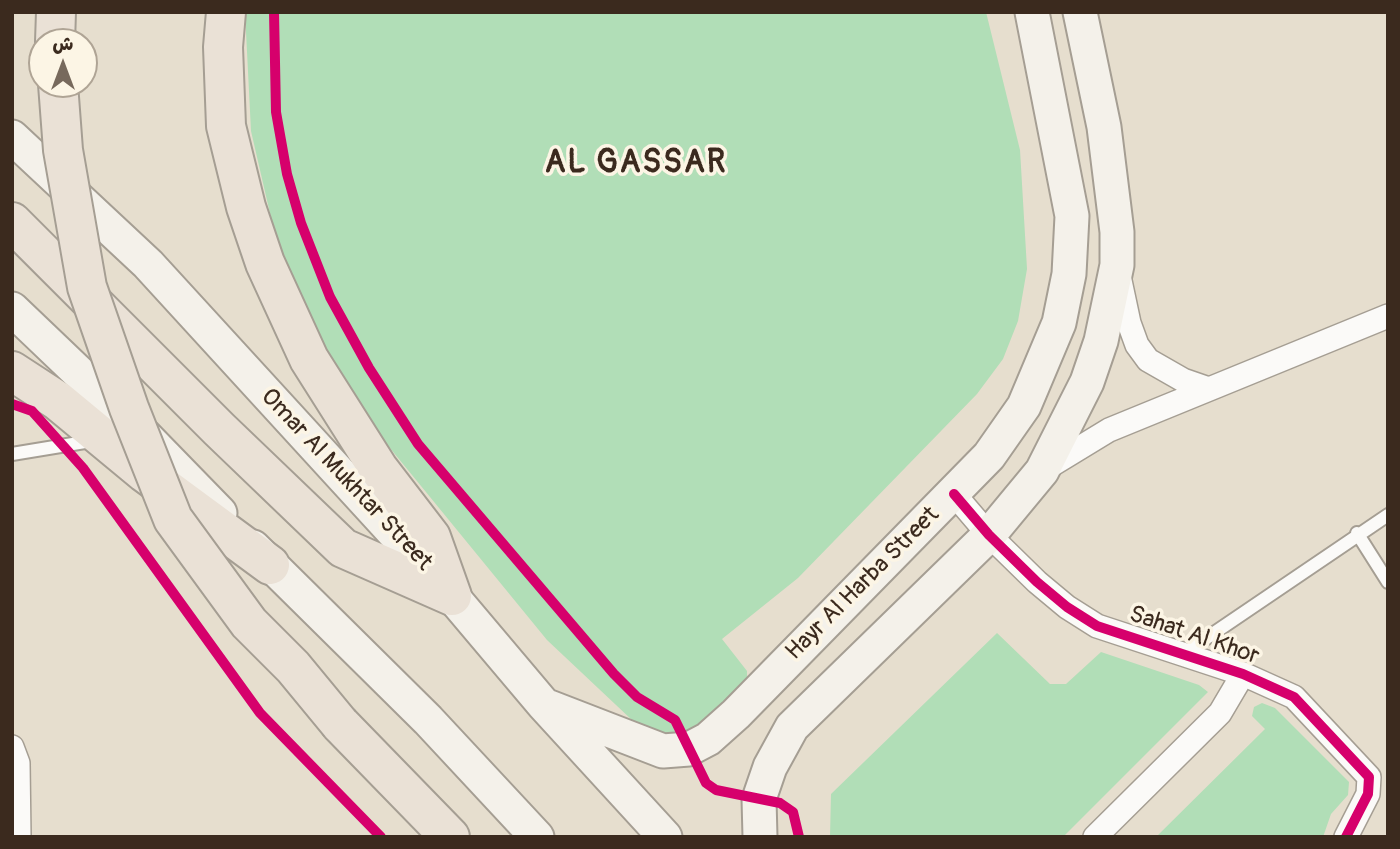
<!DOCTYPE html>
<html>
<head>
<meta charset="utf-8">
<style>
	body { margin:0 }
	#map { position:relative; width:1400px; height:849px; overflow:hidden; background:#e6dece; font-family:Pangolin,"Playpen Sans Arabic",sans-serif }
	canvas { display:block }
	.frame { position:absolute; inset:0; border:14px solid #3b2a1e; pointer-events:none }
	.north { position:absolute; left:28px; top:28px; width:70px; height:70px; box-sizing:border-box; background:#fcf5e5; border:2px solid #afa495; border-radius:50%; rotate:0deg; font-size:19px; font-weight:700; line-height:28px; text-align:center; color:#3b2a1e }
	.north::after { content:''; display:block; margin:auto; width:24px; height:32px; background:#77695c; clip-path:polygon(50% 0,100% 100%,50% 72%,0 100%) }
</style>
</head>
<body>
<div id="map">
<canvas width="1400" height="849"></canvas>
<div class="frame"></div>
<div class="north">ش</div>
</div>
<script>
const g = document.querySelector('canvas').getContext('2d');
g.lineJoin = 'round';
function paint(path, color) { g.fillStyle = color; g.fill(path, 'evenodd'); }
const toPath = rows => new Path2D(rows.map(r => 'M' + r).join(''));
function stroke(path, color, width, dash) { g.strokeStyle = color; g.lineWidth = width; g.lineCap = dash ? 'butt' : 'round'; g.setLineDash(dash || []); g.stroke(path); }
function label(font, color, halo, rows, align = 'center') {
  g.font = font + ' Pangolin,sans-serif'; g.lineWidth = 7; g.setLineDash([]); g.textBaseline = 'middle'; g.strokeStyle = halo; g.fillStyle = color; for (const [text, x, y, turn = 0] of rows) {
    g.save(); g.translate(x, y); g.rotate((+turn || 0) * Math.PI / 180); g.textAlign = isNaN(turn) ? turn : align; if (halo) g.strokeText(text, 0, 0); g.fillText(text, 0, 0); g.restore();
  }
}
paint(toPath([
	[245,12,986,12,1020,150,1027,269,1018,321,1003,359,977,394,798,578,722,639,747,671,747,686,714,719,682,736,650,733,633,721,547,640,376,431,330,360,278,248,251,131],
	[997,633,1050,684,1066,684,1101,652,1199,685,1208,692,1063,837,830,837,831,794],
	[1262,703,1275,708,1349,782,1348,795,1331,814,1323,837,1156,837,1265,729,1252,716,1254,707]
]), '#b1deb7');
const service = toPath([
	[12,454,91,441],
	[1357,533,1388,582],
	[1183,654,1388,515]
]);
const minor = toPath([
	[1119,276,1129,323,1137,345,1148,360,1183,380,1209,389],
	[1045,469,1109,430,1388,316],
	[954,494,989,535,1037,582,1067,607,1097,626,1243,674,1294,697,1369,777,1368,794,1346,837],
	[12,747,18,763,19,837],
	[1095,837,1220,713,1243,674]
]);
const secondary = toPath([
	[12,137,148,264,452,596,544,705,665,837],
	[12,309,145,436,220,513],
	[253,547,428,720,537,837],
	[544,705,663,751,689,749,708,739,736,714,989,456,1024,406,1059,323,1069,274,1072,216,1032,12],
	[760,837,759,799,770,767,792,727,989,535,1042,471,1087,382,1101,341,1117,265,1117,232,1104,127,1080,12]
]);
const trunk = toPath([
	[226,12,223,47,226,126,246,207,265,263,309,359,378,468,431,537,452,596],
	[55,42,56,12],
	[12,222,219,429,343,548,452,596],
	[12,371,58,401,145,473,270,565],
	[340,724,450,837]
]);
stroke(service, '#a59e93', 16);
stroke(minor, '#a59e93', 26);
stroke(secondary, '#a59e93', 37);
stroke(trunk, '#a59e93', 42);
stroke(service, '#fbfaf8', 12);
stroke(minor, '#fbfaf8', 23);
stroke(secondary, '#f4f1ea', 33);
stroke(trunk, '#eae1d6', 38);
const trunkBridge = toPath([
	[58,84,63,150,87,287,129,408,173,519,249,623,293,667,340,724]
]);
stroke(trunkBridge, '#a59e93', 42, []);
stroke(trunkBridge, '#eae1d6', 38);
stroke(toPath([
	[274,12,276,112,287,174,301,223,330,297,369,368,418,444,614,674,637,697,675,720,706,783,716,790,780,803,793,812,799,837],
	[12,404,32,411,83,468,260,713,381,837],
	[954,494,989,535,1037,582,1067,607,1097,626,1243,674,1294,697,1369,777,1368,794,1346,837]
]), '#d6006c', 10);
label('24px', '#3b2a1e', '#fcf5e5', [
	["Omar Al Mukhtar Street",346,480,47],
	["Hayr Al Harba Street",863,584,-45],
	["Sahat Al Khor",1194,636,19]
]);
g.letterSpacing = '2px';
label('bold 32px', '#3b2a1e', '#fcf5e5', [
	["AL GASSAR",636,164]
]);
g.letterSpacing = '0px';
</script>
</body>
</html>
